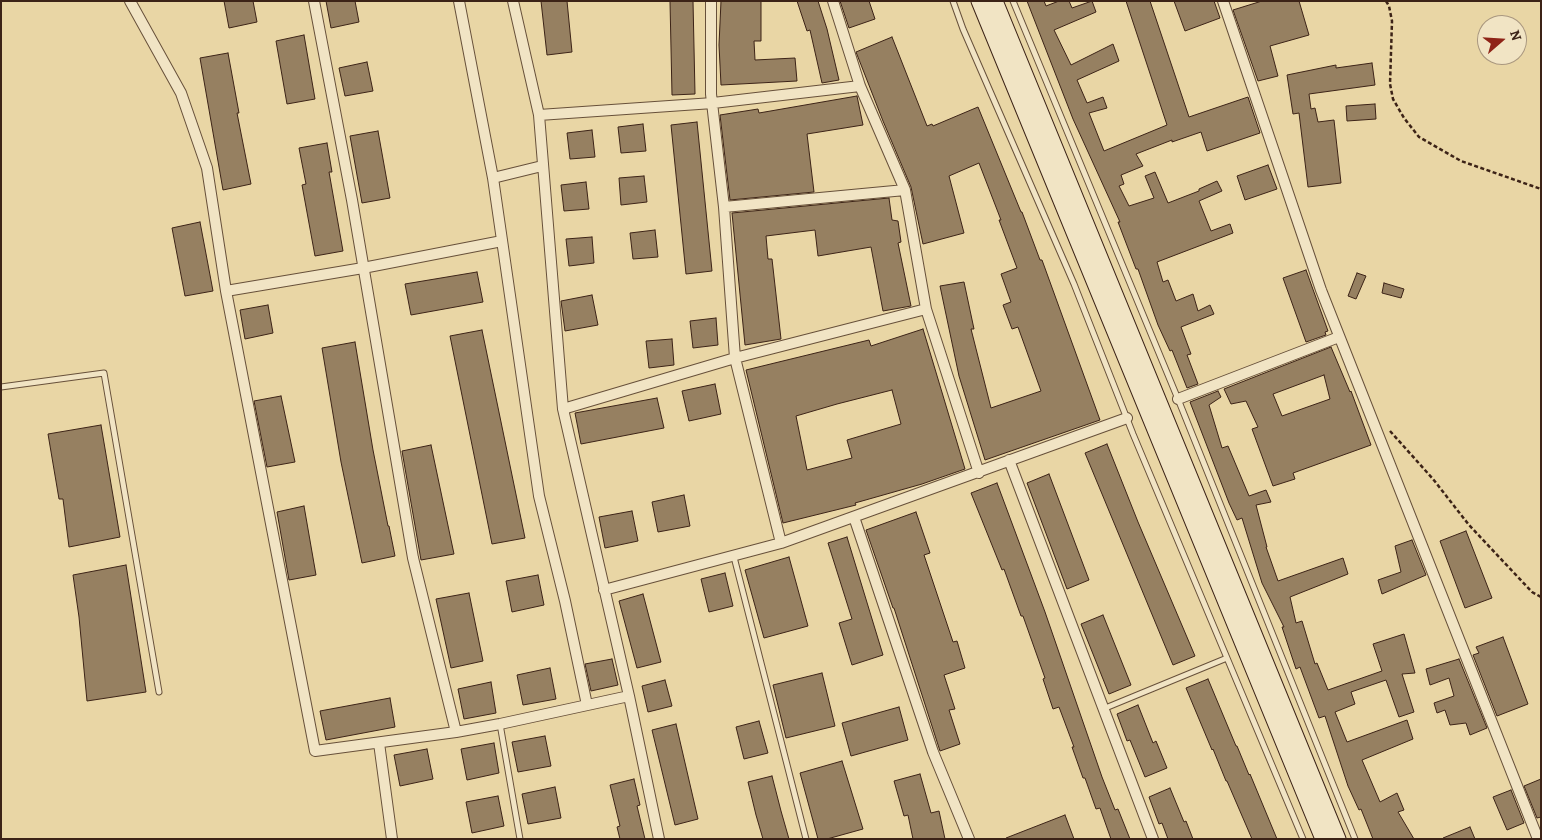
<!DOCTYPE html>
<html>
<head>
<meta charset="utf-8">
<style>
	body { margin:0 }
	#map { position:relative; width:1542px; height:840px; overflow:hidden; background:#e9d6a5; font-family:Alegreya,serif }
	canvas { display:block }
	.frame { position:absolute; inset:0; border:2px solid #3c2317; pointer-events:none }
	.north { position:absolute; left:1477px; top:15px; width:50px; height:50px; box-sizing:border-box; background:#f1e4c4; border:1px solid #a9977f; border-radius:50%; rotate:71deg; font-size:14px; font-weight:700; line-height:20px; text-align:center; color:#3c2317 }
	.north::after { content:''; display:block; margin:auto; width:18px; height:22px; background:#8f2418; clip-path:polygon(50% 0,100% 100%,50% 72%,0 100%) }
</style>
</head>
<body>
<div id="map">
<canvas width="1542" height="840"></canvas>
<div class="frame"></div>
<div class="north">N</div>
</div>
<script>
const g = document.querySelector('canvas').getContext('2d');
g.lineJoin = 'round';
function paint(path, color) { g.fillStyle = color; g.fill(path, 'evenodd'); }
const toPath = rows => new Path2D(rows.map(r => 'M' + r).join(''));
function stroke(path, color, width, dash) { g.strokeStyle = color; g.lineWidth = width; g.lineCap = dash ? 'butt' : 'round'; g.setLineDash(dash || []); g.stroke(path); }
const building = toPath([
	[224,1,253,1,257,22,229,28,224,1],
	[326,1,355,1,359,22,331,28,326,1],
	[541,1,567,1,572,52,547,55,541,1],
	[670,1,693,1,695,94,672,95,670,1],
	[721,1,761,1,761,41,754,41,755,60,795,58,797,81,721,85,719,45,721,1],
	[797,1,818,1,827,29,839,80,822,83,810,30,807,31,797,1],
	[840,1,869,1,875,19,849,28,840,1],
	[1027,1,1044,1,1046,6,1059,1,1069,1,1072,8,1092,1,1096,12,1054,30,1071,65,1113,44,1119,61,1077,80,1087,103,1103,97,1107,108,1089,113,1104,151,1167,125,1126,1,1150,1,1189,117,1248,97,1260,133,1207,151,1201,132,1172,142,1172,140,1136,154,1143,166,1121,175,1124,184,1119,186,1129,206,1154,198,1145,176,1155,172,1168,203,1199,191,1199,189,1217,181,1222,191,1199,201,1211,231,1230,224,1233,233,1157,262,1163,282,1168,280,1176,301,1193,294,1198,311,1210,305,1214,314,1181,327,1191,354,1187,355,1198,384,1187,388,1172,350,1170,351,1158,325,1138,269,1136,269,1118,222,1120,222,1073,119,1027,1],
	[1174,1,1214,1,1220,18,1185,31,1174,1],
	[1262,1,1299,1,1309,35,1270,46,1278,76,1258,81,1233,10,1262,1],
	[304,35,315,99,287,104,276,41,304,35],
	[892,37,927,126,932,124,933,126,978,107,1021,212,1022,212,1040,260,1042,260,1100,420,985,460,959,376,940,286,964,282,974,329,971,329,991,408,1041,391,1018,327,1012,329,1003,305,1011,302,1001,274,1017,268,999,220,1001,220,979,163,949,176,964,233,923,244,911,187,883,121,856,52,892,37],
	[228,53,239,113,237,113,251,184,223,190,200,58,228,53],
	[367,62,373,91,345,96,339,68,367,62],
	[1372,63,1375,85,1309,94,1311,109,1315,108,1318,122,1334,120,1341,183,1308,187,1299,113,1293,114,1287,75,1336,65,1336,68,1372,63],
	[857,96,863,125,807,134,814,192,730,200,720,115,758,109,759,113,857,96],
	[1375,104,1376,119,1347,121,1346,106,1375,104],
	[697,122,712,271,686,274,671,125,697,122],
	[643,124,646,151,621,153,618,127,643,124],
	[592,130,595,157,570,159,567,133,592,130],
	[378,131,390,198,362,203,350,136,378,131],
	[327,143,332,172,329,172,343,251,315,256,302,185,306,184,299,148,327,143],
	[1268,165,1277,189,1245,200,1237,176,1268,165],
	[644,176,647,202,621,205,619,178,644,176],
	[586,182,589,209,564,211,561,185,586,182],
	[889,198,892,220,898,221,901,242,898,243,911,306,883,311,871,247,818,256,815,230,766,236,768,259,772,259,781,339,745,345,732,213,889,198],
	[200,222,213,291,185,296,172,228,200,222],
	[655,230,658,257,633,259,630,233,655,230],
	[592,237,594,263,569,266,566,239,592,237],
	[1306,270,1328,331,1325,332,1326,335,1306,342,1283,278,1306,270],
	[477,272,483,302,411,315,405,284,477,272],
	[1357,273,1366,276,1356,299,1348,296,1357,273],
	[1384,283,1404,289,1401,298,1382,293,1384,283],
	[592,295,598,325,565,331,561,301,592,295],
	[268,305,273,333,245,339,240,310,268,305],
	[716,318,718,345,693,348,690,321,716,318],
	[923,329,965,469,922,484,855,503,856,505,783,523,746,370,869,340,871,346,923,329],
	[892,390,901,424,847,440,852,458,807,470,796,416,837,404,892,390],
	[482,330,525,538,492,544,450,336,482,330],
	[672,339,674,365,649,368,646,341,672,339],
	[355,342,373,450,388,526,389,526,395,556,362,563,341,462,322,348,355,342],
	[1331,347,1350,392,1351,391,1371,445,1293,473,1295,479,1273,486,1252,429,1258,427,1246,401,1231,404,1224,389,1331,347],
	[1324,375,1330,399,1282,416,1273,394,1324,375],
	[715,384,721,414,689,421,682,391,715,384],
	[1218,391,1221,397,1209,405,1222,448,1228,446,1249,496,1266,490,1271,502,1256,505,1267,547,1266,547,1278,581,1343,558,1348,574,1290,597,1296,623,1302,621,1315,664,1317,663,1328,690,1382,671,1373,644,1404,634,1415,673,1402,674,1414,712,1399,717,1386,680,1351,692,1355,704,1335,712,1347,742,1407,720,1413,739,1362,760,1380,802,1397,793,1404,810,1398,812,1414,839,1373,839,1361,809,1359,810,1348,786,1325,716,1319,718,1300,667,1296,669,1282,627,1284,627,1262,583,1242,518,1237,520,1229,503,1190,402,1218,391],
	[281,396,295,462,267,467,254,401,281,396],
	[657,398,664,428,581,444,575,413,657,398],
	[101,425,120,537,69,547,63,499,59,499,48,434,101,425],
	[1107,444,1138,522,1195,656,1173,665,1085,453,1107,444],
	[431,445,454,554,421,560,402,451,431,445],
	[1049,474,1089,580,1067,589,1027,483,1049,474],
	[997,483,1045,612,1102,777,1115,810,1118,809,1130,839,1111,839,1100,808,1096,809,1085,778,1083,778,1072,747,1074,747,1059,707,1053,709,1043,679,1045,678,1023,616,1021,616,1004,569,1002,570,971,493,997,483],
	[684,495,690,526,658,532,652,502,684,495],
	[304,506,316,575,289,580,277,512,304,506],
	[632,511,638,541,605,548,599,517,632,511],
	[916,512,930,553,924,555,953,642,957,641,965,668,944,675,955,709,949,710,960,744,940,751,894,608,893,608,866,530,916,512],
	[1466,531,1492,598,1465,608,1440,541,1466,531],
	[847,537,883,655,852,665,839,623,852,619,828,543,847,537],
	[1412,540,1426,575,1382,594,1378,580,1401,572,1395,546,1412,540],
	[789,557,808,626,764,638,745,570,789,557],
	[126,565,146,692,87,701,79,617,73,575,126,565],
	[725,573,733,606,709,612,701,579,725,573],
	[538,575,544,605,512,612,506,581,538,575],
	[469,593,483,661,451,668,436,599,469,593],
	[643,594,661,662,637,668,619,601,643,594],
	[1103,615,1131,685,1109,694,1081,624,1103,615],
	[1503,637,1528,704,1497,716,1473,655,1479,653,1476,647,1503,637],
	[612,659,618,685,591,691,585,664,612,659],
	[1459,659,1487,728,1470,735,1466,723,1450,725,1445,710,1437,713,1434,703,1454,696,1449,678,1430,685,1426,669,1459,659],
	[550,668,556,699,523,705,517,675,550,668],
	[822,673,835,726,786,738,773,685,822,673],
	[1208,679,1236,746,1237,746,1249,775,1250,774,1277,839,1252,839,1227,781,1226,781,1213,749,1212,750,1186,688,1208,679],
	[665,680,672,706,648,712,642,686,665,680],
	[491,682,496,713,464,719,458,689,491,682],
	[390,698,395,727,326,740,320,711,390,698],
	[1138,705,1153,743,1156,741,1167,768,1145,777,1130,740,1127,741,1117,714,1138,705],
	[899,707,908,740,851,756,842,723,899,707],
	[759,721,768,753,744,759,736,727,759,721],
	[676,724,698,819,675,825,652,730,676,724],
	[545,736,551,766,518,772,512,742,545,736],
	[494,743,499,773,467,780,461,749,494,743],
	[427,749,433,779,400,786,394,755,427,749],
	[842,761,863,829,827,839,818,839,800,773,842,761],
	[920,774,931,813,939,811,945,839,913,839,908,815,904,816,894,781,920,774],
	[772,776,781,811,789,839,763,839,756,815,748,782,772,776],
	[634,779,640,805,637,806,645,839,620,839,617,827,620,826,610,785,634,779],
	[1541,779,1541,817,1537,818,1524,786,1541,779],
	[555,787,561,818,528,824,522,794,555,787],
	[1170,788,1184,822,1186,821,1193,839,1168,839,1162,823,1159,824,1149,797,1170,788],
	[1511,790,1524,823,1507,830,1493,797,1511,790],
	[498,796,504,826,472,833,466,802,498,796],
	[1065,815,1074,839,1006,839,1006,838,1065,815],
	[1470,827,1475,839,1443,839,1443,838,1470,827]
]);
paint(building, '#968061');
stroke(building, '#3c2317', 1);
const service = toPath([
	[953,1,963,29,1074,284,1133,434,1303,839],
	[1013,1,1178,399,1355,839],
	[1,387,104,373,159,692],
	[734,557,806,839],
	[1103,709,1227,658],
	[500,724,520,839]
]);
const minor = toPath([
	[130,1,181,93,207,168,226,291,315,751,456,732,500,724,629,696,563,409,539,115,513,1],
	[314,1,352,200,413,558,456,732],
	[459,1,493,178,539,496,565,601,587,705],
	[711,1,711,94,724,207,735,358,781,543],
	[833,1,860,86,905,190,926,309,979,473],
	[1223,1,1321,290,1538,839],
	[539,115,713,103,860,86],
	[493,178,542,166],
	[724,207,905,190],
	[226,291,363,268,502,241],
	[1178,399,1339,337],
	[563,409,735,358,926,309],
	[1009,460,1153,839],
	[854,517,933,752,969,839],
	[604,590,781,543,1127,418],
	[629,696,659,839],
	[379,743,392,839]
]);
const secondary = toPath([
	[979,1,1323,839],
	[995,1,1338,839]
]);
stroke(service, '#67503a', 7);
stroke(minor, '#67503a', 12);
stroke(secondary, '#3c2317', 17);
stroke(toPath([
	[1386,1,1389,6,1392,21,1390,84,1393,99,1404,118,1419,137,1461,161,1541,189],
	[1390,431,1433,479,1469,525,1532,592,1541,597]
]), '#3c2317', 2.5, [4, 2.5]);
stroke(service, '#f1e4c4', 5);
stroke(minor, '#f1e4c4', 10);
stroke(secondary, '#f1e4c4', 15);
</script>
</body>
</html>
